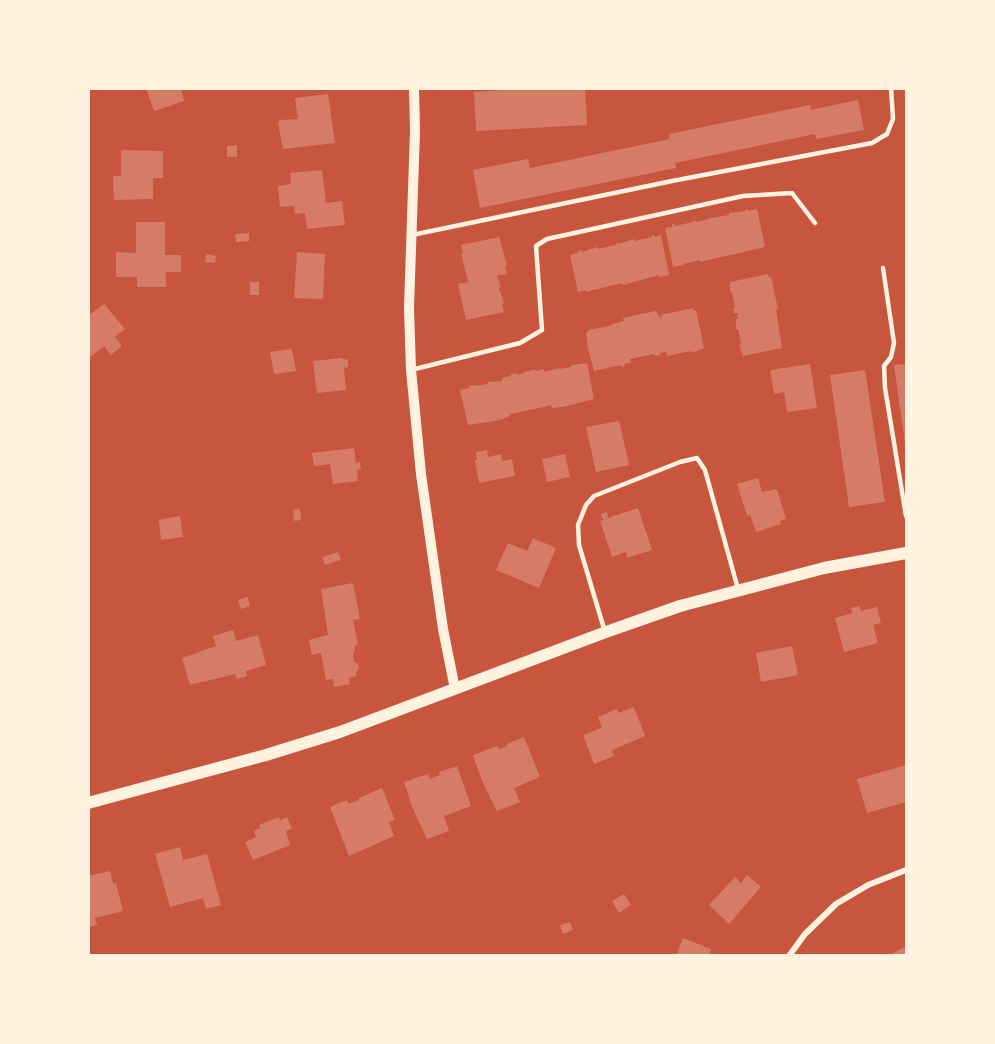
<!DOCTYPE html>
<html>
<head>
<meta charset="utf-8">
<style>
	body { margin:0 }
	#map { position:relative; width:995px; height:1044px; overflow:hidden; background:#c8553d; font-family:"PT Sans",sans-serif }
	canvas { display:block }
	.frame { position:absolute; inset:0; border:90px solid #fff3e0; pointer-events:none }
</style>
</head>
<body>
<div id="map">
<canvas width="995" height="1044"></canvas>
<div class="frame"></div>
</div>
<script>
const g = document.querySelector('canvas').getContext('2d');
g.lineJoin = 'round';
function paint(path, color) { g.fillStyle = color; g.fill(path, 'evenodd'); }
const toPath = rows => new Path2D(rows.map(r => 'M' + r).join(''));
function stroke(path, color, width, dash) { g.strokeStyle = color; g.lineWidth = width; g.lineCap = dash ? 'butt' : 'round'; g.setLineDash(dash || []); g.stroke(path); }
paint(toPath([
	[146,88,181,88,184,101,154,111],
	[537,88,585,88,587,125,476,131,474,92],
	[328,94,335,143,283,149,278,123,280,120,298,119,295,98],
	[858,100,864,130,816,139,815,134,675,163,676,168,480,208,473,170,528,159,530,168,670,139,669,134,810,105,811,110],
	[237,145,237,157,227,157,227,146],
	[121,150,163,151,163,178,153,178,153,199,114,200,113,176,121,176],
	[322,170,326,203,342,201,345,225,307,229,305,213,295,214,294,206,280,207,278,186,291,184,290,173],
	[748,209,748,211,757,209,765,247,700,262,700,260,683,264,684,265,673,267,665,228,672,227,672,224,675,224,675,226,693,222,695,220,696,222,709,219,712,217,712,218,729,215,729,213,745,211,745,210],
	[136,222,165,222,165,255,181,255,181,272,166,272,166,287,137,287,137,277,116,277,116,252,136,253],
	[249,233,249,241,236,242,235,234],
	[654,235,655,237,661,235,669,275,659,277,659,275,623,285,622,283,586,292,586,290,578,292,570,255,578,253,578,251,581,250,582,252,597,247,598,249,615,245,618,242,618,244,634,239,634,241,652,237,651,236],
	[499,237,507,265,505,265,507,274,497,276,501,287,499,288,504,303,502,304,504,312,466,320,458,284,468,282,461,253,463,253,461,245],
	[297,252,325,254,323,299,294,298],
	[206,254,216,256,215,263,205,262],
	[768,274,769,277,771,277,778,309,776,309,782,348,743,356,739,345,741,344,738,329,736,329,736,319,738,319,737,313,734,313,733,308,735,307,732,292,730,293,730,282],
	[250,282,259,282,259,295,250,295],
	[104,304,125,329,115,337,122,346,111,355,104,346,88,359,88,316],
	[693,308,694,311,696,310,704,348,692,353,691,351,667,356,666,352,660,353,660,355,655,356,654,354,630,359,631,363,624,364,625,366,622,367,621,365,594,371,588,348,586,333,588,332,588,330,610,326,610,325,624,321,623,318,656,311,660,318,662,317,661,315],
	[292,349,296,371,274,374,270,352],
	[343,358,343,360,348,359,348,367,344,368,346,390,317,393,313,361],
	[587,363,594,399,562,407,552,408,551,405,535,409,510,414,510,416,500,420,468,425,460,390,469,388,469,386,476,385,476,386,488,384,488,382,502,381,502,378,511,376,511,374,517,373,517,375,535,369,535,371,544,369,544,372,559,368,559,369,571,367,571,365],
	[810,364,817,408,787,412,784,392,774,394,770,370],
	[906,364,906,443,905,443,894,365],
	[865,370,885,502,849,507,830,375],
	[619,421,629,465,596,472,586,427],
	[354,448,356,463,360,462,361,469,357,470,358,481,333,484,330,464,314,466,312,453],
	[487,450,488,457,501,454,502,461,512,459,515,476,479,483,475,460,477,460,476,452],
	[565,454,570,477,547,482,542,459],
	[758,478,762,492,777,489,786,519,780,521,781,524,756,532,750,515,747,516,737,484],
	[638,508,652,550,627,558,626,552,612,557,600,521,603,520,601,514,607,512,608,518],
	[300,509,301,520,294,521,293,510],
	[180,516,183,537,161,540,159,520],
	[533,538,556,548,539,588,496,570,508,543,527,551],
	[338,552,341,560,325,565,322,557],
	[353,583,360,619,353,620,358,645,354,646,355,651,353,654,354,662,358,664,359,669,356,672,356,676,349,678,350,684,334,687,333,679,326,680,321,653,312,655,309,640,328,635,321,589],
	[248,597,250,606,241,609,238,600],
	[860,606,861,611,877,607,881,623,873,625,878,643,844,652,835,618,852,613,851,608],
	[233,630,236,641,258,635,266,665,246,671,247,676,237,679,235,674,190,685,182,658,216,646,213,636],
	[792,646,798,675,761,682,756,653],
	[634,707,645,736,612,750,614,756,594,764,583,735,602,728,598,717,617,709,618,713],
	[524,737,540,777,514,788,520,802,497,811,482,781,473,755,497,746,500,749,507,746,507,744],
	[906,765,906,802,867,813,857,779],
	[457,766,471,806,444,816,449,831,427,839,413,809,404,782,428,774,430,779,440,775,439,772],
	[382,788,395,820,389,822,394,836,349,856,330,807,347,800,348,804,359,800,359,798],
	[279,817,280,820,287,817,292,829,286,831,290,845,253,860,245,842,256,837,254,831,260,828,259,825],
	[180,847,183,860,207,854,221,905,206,909,203,898,170,907,155,854],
	[110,871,113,883,116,883,123,911,95,918,97,925,88,927,88,876],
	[747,875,761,887,729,924,709,905,735,877,741,883],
	[624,894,631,905,619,913,612,901],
	[570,922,573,930,563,934,560,925],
	[683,938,711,949,709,956,676,956],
	[906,946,906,956,888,956]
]), '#d67c66');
stroke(toPath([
	[412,235,672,181,872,143,887,134,893,119,891,88],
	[883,268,894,343,891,357,884,366,885,388,906,516],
	[411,370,520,343,542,330,536,246,547,239,743,196,792,193,815,223],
	[605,632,579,545,578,525,586,505,594,496,680,462,697,458,705,470,738,589]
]), '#fff3e0', 4.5);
stroke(toPath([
	[789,956,805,934,836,904,868,885,906,870]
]), '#fff3e0', 6);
stroke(toPath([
	[414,88,415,131,409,308,411,370,421,474,443,629,455,689]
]), '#fff3e0', 10);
stroke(toPath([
	[88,803,266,755,340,732,606,632,680,606,824,568,906,553]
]), '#fff3e0', 12);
</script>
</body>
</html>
